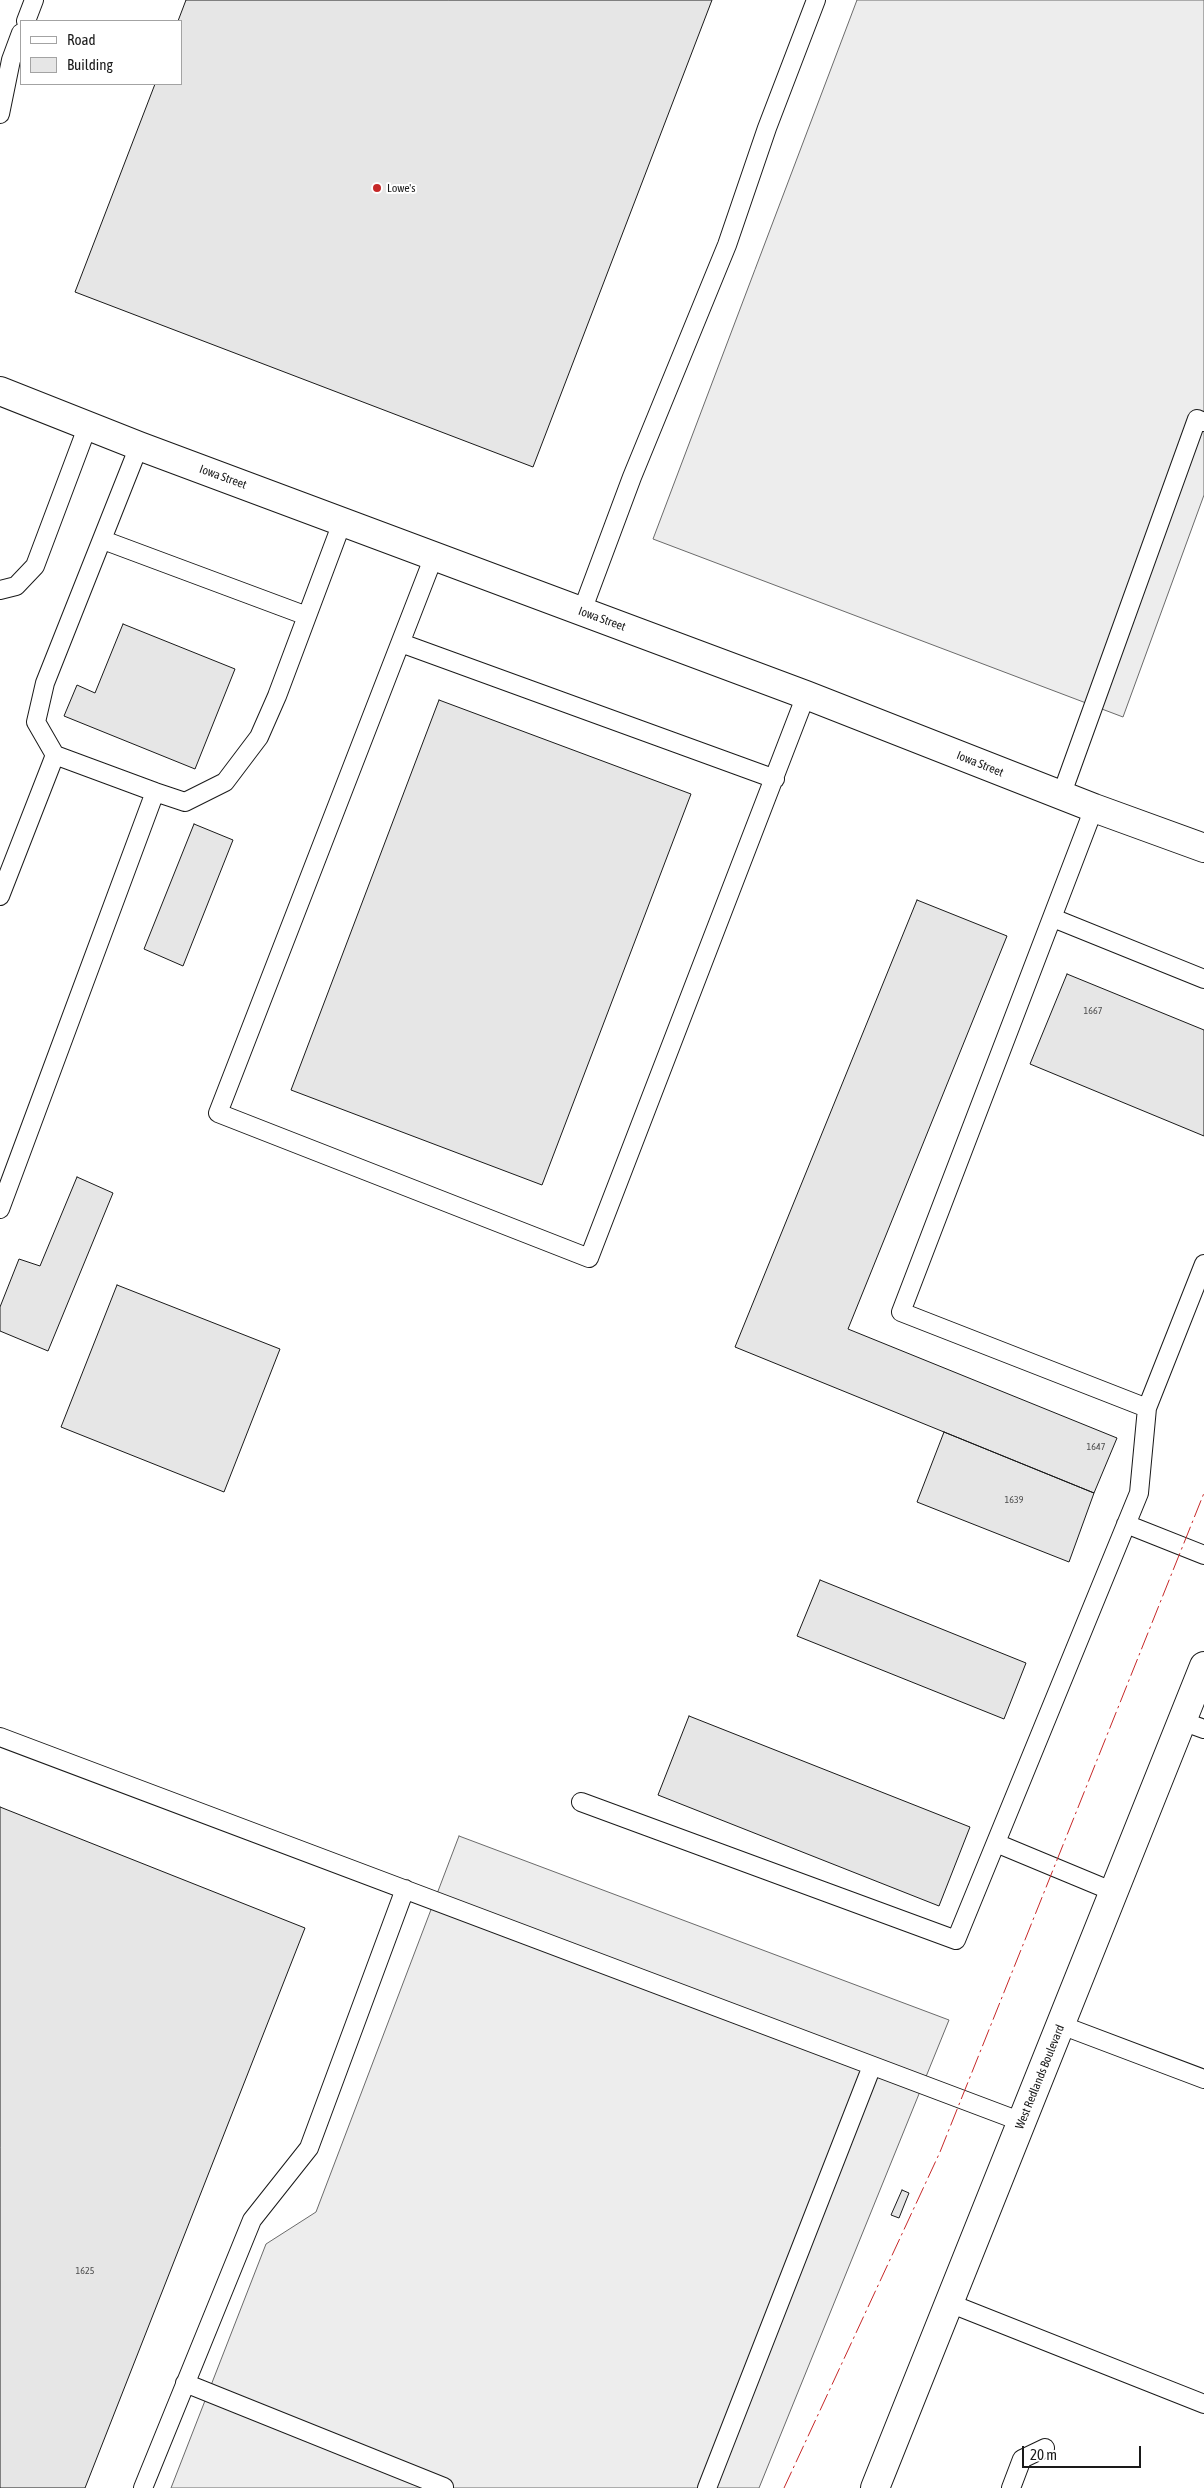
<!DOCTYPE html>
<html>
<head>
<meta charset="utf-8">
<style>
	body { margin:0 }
	#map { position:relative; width:1204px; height:2488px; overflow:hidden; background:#fff; font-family:"Asap Condensed",sans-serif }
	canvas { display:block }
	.legend { position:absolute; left:20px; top:20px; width:162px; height:65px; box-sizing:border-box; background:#fff; border:1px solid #a3a3a3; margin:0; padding:6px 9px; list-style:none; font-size:15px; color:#1a1a1a }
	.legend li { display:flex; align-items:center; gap:10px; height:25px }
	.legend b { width:25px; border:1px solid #a3a3a3 }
	.scale { position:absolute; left:1022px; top:2446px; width:119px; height:22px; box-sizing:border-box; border:2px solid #1a1a1a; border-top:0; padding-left:6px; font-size:15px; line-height:18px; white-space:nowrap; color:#1a1a1a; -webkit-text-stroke:4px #fff; paint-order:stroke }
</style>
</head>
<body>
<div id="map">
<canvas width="1204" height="2488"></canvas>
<ul class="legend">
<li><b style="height:6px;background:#fff"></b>Road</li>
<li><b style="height:14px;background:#e6e6e6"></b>Building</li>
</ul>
<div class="scale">20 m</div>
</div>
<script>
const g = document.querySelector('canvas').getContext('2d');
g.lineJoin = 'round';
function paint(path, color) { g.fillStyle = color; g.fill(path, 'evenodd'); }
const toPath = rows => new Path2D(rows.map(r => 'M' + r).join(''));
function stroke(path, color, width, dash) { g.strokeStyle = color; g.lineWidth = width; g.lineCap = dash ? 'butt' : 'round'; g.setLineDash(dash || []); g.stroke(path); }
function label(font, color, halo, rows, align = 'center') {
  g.font = font + ' "Asap Condensed",sans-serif'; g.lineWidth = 4; g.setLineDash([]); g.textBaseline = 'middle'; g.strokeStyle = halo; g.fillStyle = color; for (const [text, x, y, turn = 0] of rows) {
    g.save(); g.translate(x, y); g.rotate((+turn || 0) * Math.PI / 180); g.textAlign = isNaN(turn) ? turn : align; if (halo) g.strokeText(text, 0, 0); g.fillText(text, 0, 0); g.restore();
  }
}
const parking = toPath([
	[857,0,1204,0,1204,495,1123,717,653,539,857,0],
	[459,1836,949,2020,759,2488,171,2488,266,2244,316,2212,459,1836]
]);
paint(parking, '#ededed');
stroke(parking, '#6a6a6a', 1);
const building = toPath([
	[186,0,712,0,533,467,75,292,155,84,181,84,181,21,178,21,186,0],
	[123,624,235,669,195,769,64,716,77,685,95,693,123,624],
	[439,700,691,794,542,1185,291,1090,439,700],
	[194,824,233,840,183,966,144,949,194,824],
	[917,900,1007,936,848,1329,1117,1438,1094,1493,735,1347,917,900],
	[1067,974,1204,1030,1204,1136,1030,1064,1067,974],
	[77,1177,113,1193,48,1351,0,1331,0,1307,19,1259,40,1266,77,1177],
	[117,1285,280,1349,224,1492,61,1427,117,1285],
	[944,1432,1094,1493,1069,1562,917,1502,944,1432],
	[820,1580,1026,1663,1004,1719,797,1636,820,1580],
	[689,1716,970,1827,939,1906,658,1795,689,1716],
	[0,1807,305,1928,85,2488,0,2488,0,1807],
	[902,2190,909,2193,899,2218,891,2215,902,2190]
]);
paint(building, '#e6e6e6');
stroke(building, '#1a1a1a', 1);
const service = toPath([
	[26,21,34,0],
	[0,114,11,60,21,33],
	[139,446,45,683,36,722,55,755,155,792,185,802,225,782,259,737,277,696,343,520],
	[103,540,307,616],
	[434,556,218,1113,589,1258,806,695],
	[0,590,16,586,35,566,88,425],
	[582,611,632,477,727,245,767,128,816,0],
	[401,643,775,779],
	[1061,796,1197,419,1204,422],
	[0,896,55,755],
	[1053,918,1204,979],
	[0,1209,155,792],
	[1147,1408,1204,1264],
	[1126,1524,1204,1555],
	[1182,1721,1204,1729],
	[0,1737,1022,2122],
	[581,1802,956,1940,1139,1493,1147,1408,901,1312,1094,808],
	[996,1843,1114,1892],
	[1061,2025,1204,2079],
	[949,2303,1204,2404],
	[185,2383,444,2487],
	[143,2488,252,2220,309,2148,405,1889],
	[707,2488,872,2066],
	[1011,2488,1022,2459,1045,2448]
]);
const minor = toPath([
	[0,391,139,446,806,695,1094,808,1204,848]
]);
const primary = toPath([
	[875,2488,1204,1666]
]);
stroke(service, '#1a1a1a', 20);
stroke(minor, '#1a1a1a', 30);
stroke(primary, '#1a1a1a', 30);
stroke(service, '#fff', 18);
stroke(minor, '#fff', 28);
stroke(primary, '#fff', 28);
stroke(toPath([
	[784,2488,940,2152,1204,1493]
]), '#c62828', 1, [18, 4, 2.5, 4]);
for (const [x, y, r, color] of [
	[377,188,5,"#c62828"]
]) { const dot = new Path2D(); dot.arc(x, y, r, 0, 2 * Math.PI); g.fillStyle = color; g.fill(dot); stroke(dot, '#fff', 2); }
label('10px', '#4d4d4d', null, [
	["1667",1093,1011],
	["1647",1096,1447],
	["1639",1014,1500],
	["1625",85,2271]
]);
label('12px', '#1a1a1a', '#fff', [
	["Lowe's",387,188]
], 'left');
label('12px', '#1a1a1a', '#fff', [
	["Iowa Street",223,477,20],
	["Iowa Street",602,619,20],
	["Iowa Street",980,764,22],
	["West Redlands Boulevard",1040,2077,-68]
]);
</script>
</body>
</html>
